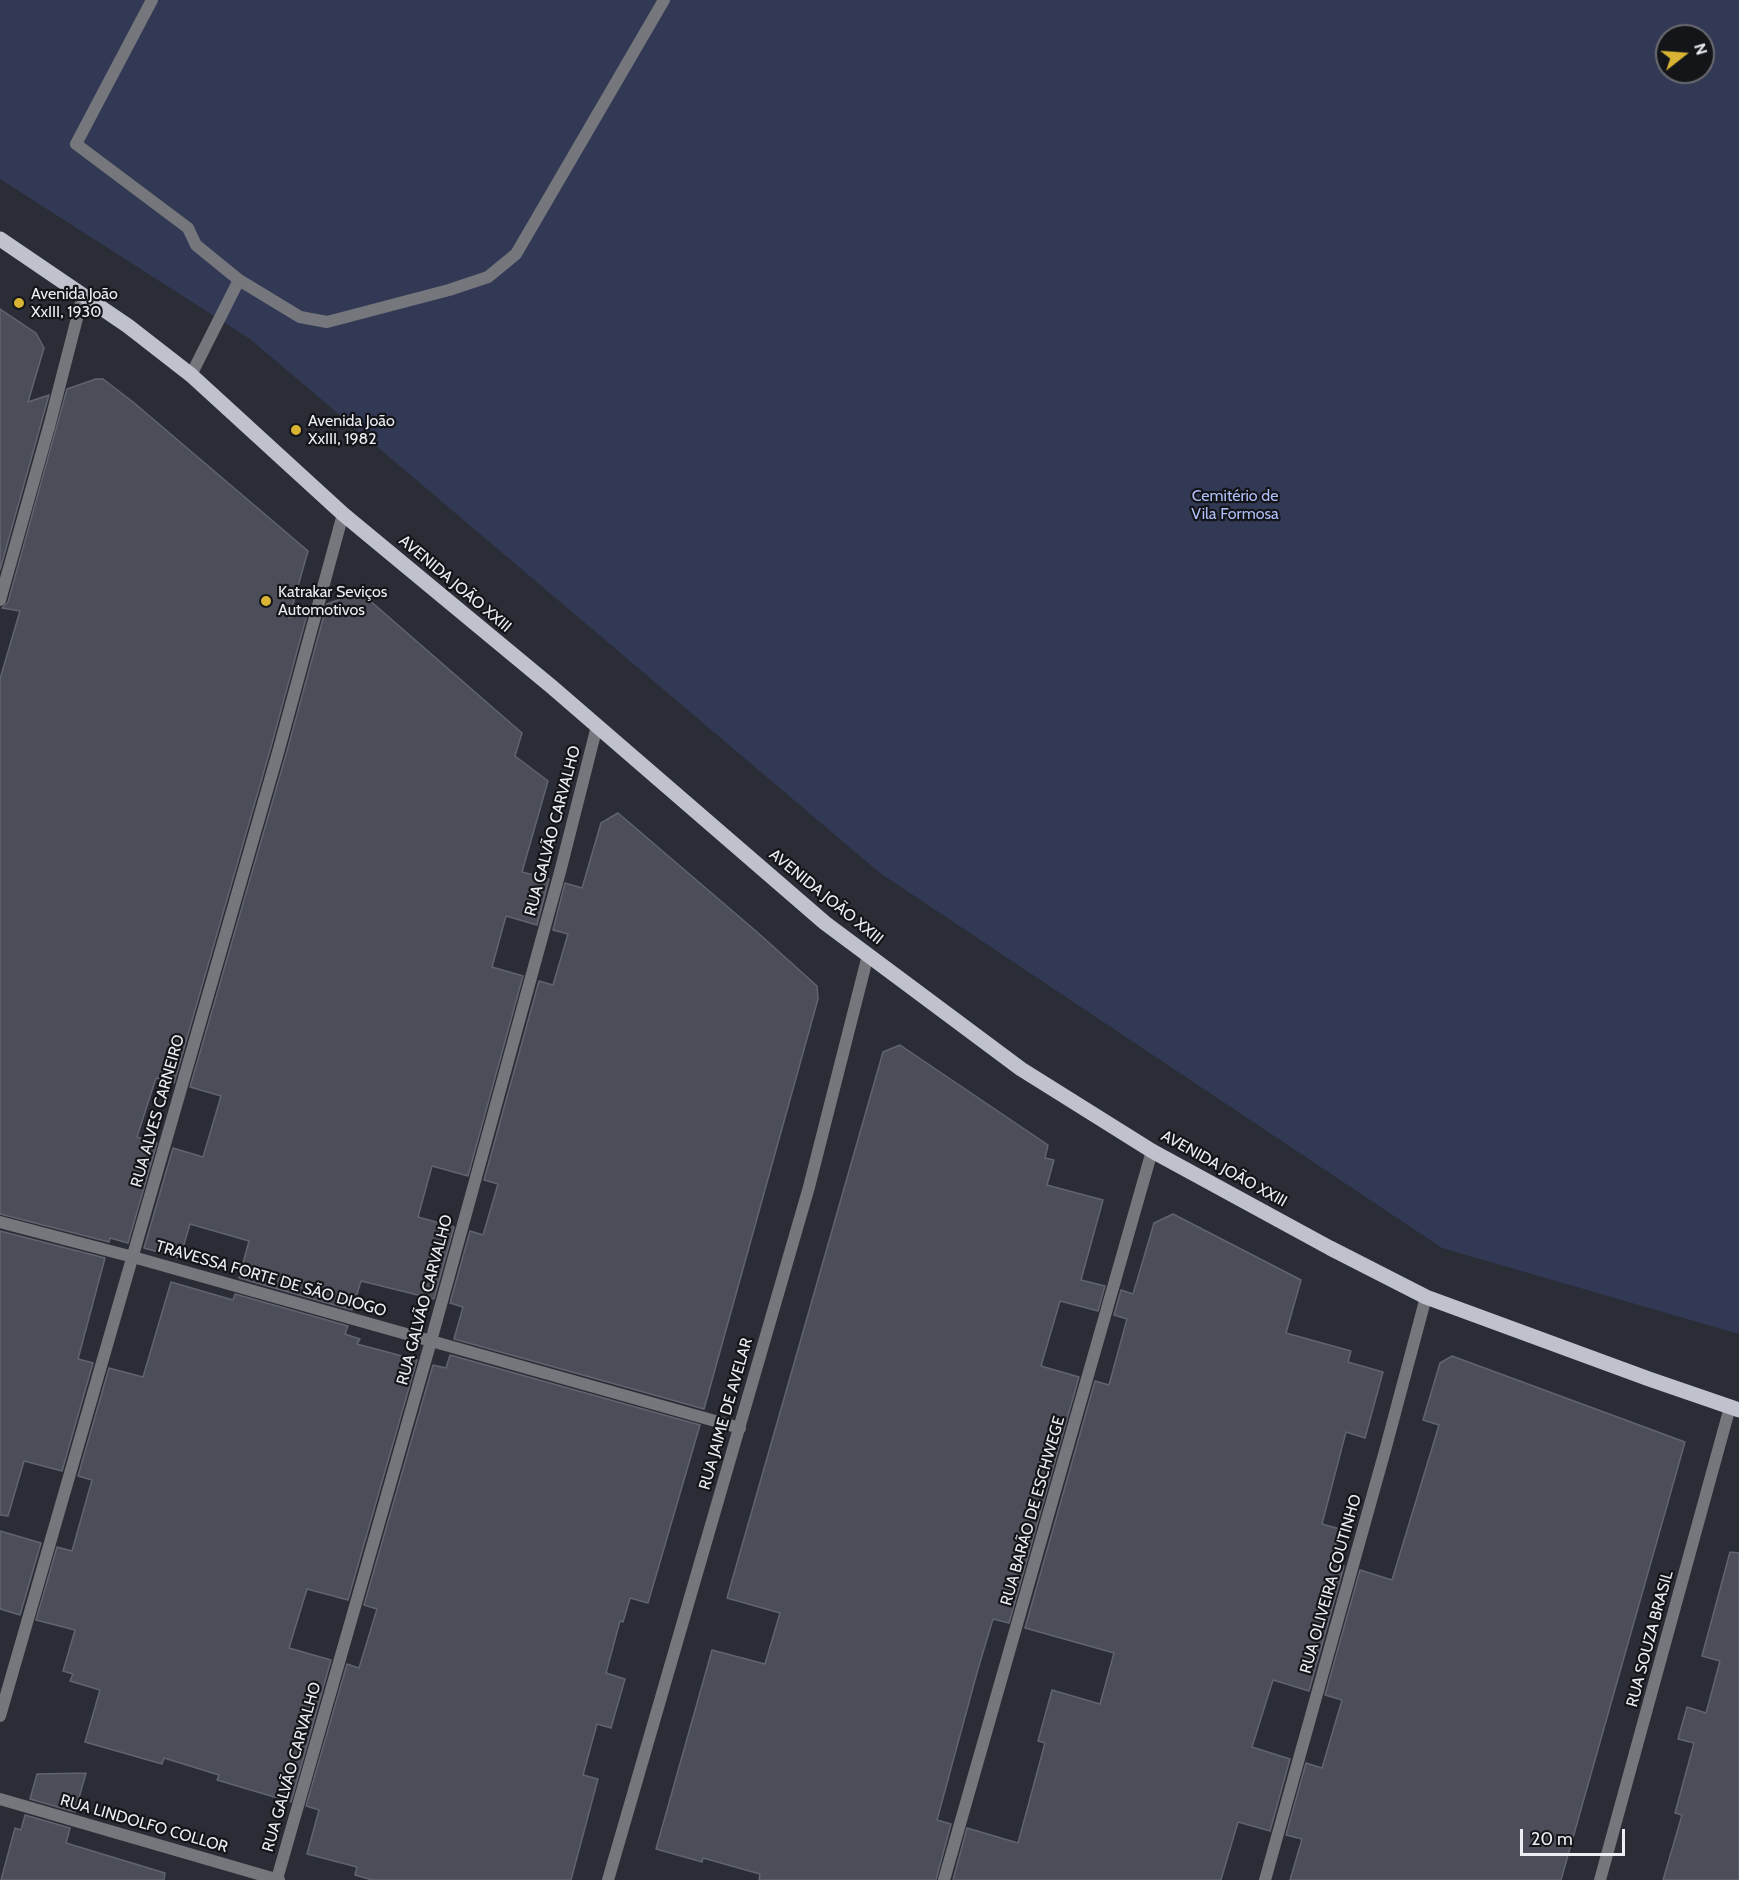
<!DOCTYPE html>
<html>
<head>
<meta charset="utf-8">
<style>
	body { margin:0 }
	#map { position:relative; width:1739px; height:1880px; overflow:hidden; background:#2a2d35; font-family:Cabin,sans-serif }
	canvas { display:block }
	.north { position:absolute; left:1655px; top:24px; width:60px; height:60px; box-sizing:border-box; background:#141519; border:2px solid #6a6b70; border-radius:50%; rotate:73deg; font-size:16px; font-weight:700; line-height:24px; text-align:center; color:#ebedf3 }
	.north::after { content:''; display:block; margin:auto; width:21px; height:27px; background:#d9b434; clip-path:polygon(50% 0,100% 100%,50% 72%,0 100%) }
	.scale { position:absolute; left:1520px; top:1829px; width:105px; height:27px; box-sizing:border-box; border:3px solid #ebedf3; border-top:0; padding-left:8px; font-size:18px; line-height:21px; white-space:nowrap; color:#ebedf3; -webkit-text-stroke:4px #141519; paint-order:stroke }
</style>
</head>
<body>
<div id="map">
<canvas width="1739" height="1880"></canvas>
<div class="north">N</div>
<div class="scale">20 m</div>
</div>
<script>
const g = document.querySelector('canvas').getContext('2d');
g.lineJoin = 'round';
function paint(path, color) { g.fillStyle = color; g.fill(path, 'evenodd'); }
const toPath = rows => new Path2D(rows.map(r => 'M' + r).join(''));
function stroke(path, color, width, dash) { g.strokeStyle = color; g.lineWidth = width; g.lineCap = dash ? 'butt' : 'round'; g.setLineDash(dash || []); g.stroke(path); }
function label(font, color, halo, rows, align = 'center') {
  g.font = font + ' Cabin,sans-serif'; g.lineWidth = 4.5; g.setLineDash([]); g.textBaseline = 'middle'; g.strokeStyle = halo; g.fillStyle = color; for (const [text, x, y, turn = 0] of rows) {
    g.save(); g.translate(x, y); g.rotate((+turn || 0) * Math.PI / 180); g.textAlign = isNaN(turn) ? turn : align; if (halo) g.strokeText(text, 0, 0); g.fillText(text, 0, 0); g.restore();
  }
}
paint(toPath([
	[0,0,1739,0,1739,1334,1442,1248,880,873,250,339,0,179],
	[1667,36,1703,36,1703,72,1667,72]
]), '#323955');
const building = toPath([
	[0,309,36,333,44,348,28,402,49,395,0,570,0,309],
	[96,379,103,379,133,402,308,551,289,618,308,611,271,747,174,1083,156,1078,137,1137,157,1143,128,1243,110,1238,109,1242,0,1214,0,679,20,611,2,608,8,602,67,389,96,379],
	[360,592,522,733,515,756,548,781,522,872,549,879,537,925,506,916,492,967,523,976,468,1176,432,1166,418,1217,454,1227,434,1299,361,1281,352,1310,239,1278,249,1241,190,1224,180,1258,144,1248,173,1148,203,1157,221,1096,190,1087,287,751,327,604,360,592],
	[618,813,757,932,817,986,818,999,704,1409,454,1339,463,1307,450,1303,470,1231,483,1235,498,1184,484,1180,539,981,553,985,568,934,553,930,565,883,582,888,601,823,618,813],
	[900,1045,1048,1145,1045,1158,1054,1160,1047,1185,1103,1200,1081,1280,1105,1286,1098,1311,1060,1301,1041,1366,1079,1377,1009,1623,993,1619,978,1669,937,1820,951,1824,936,1880,759,1880,760,1874,703,1858,702,1862,656,1849,712,1650,765,1664,780,1613,727,1598,883,1052,900,1045],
	[1173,1214,1301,1280,1286,1333,1351,1351,1348,1362,1383,1372,1365,1438,1346,1432,1322,1524,1340,1529,1331,1562,1344,1566,1309,1691,1273,1680,1252,1747,1290,1759,1270,1831,1238,1822,1221,1880,953,1880,967,1828,1018,1843,1045,1743,1038,1741,1052,1690,1100,1704,1114,1653,1025,1628,1095,1381,1109,1385,1127,1319,1114,1315,1121,1290,1133,1294,1154,1223,1173,1214],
	[0,1231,105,1258,78,1359,93,1363,62,1471,24,1461,8,1516,0,1515,0,1231],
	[171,1282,233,1300,235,1294,348,1326,345,1334,360,1339,357,1344,417,1360,348,1600,307,1589,289,1648,331,1660,291,1802,217,1780,219,1775,164,1758,162,1764,85,1742,100,1690,70,1681,73,1674,63,1671,75,1630,36,1620,57,1547,72,1551,92,1480,78,1476,109,1368,143,1377,171,1282],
	[450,1355,700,1425,648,1603,630,1598,623,1622,620,1621,606,1673,625,1679,611,1728,597,1724,583,1775,598,1779,571,1880,372,1880,355,1875,357,1867,307,1854,319,1810,306,1806,347,1664,359,1668,377,1609,364,1605,433,1365,446,1368,450,1355],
	[1452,1356,1685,1442,1561,1880,1290,1880,1302,1839,1286,1835,1306,1763,1322,1768,1342,1700,1325,1695,1360,1570,1392,1580,1439,1425,1423,1420,1440,1363,1452,1356],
	[0,1531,41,1543,20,1615,0,1609,0,1531],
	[1730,1552,1739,1553,1739,1880,1663,1880,1682,1815,1675,1813,1694,1743,1678,1739,1687,1707,1706,1713,1720,1661,1702,1656,1730,1552],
	[86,1773,75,1812,30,1799,37,1774,86,1773],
	[25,1815,70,1828,66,1843,165,1873,164,1880,1,1880,15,1828,21,1830,25,1815]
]);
paint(building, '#4b4e58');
stroke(building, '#61646e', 1.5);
stroke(toPath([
	[152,0,76,144,188,228,196,245,239,280,300,317,327,322,449,290,488,277,516,254,664,0],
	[191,375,239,280]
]), '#76777c', 12);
stroke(toPath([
	[0,600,50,423,83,295],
	[0,1222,133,1257,740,1428],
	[0,1716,279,749,343,514],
	[0,1799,279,1880],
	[277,1879,431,1341,560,872,597,726],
	[608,1880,809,1187,868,955],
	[944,1880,1152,1151],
	[1265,1880,1386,1447,1426,1297],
	[1600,1880,1730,1407]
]), '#76777c', 12);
stroke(toPath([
	[0,239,128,326,191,375,343,514,552,687,825,923,1021,1069,1152,1151,1330,1248,1426,1297,1649,1379,1739,1410]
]), '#bfc2cc', 15);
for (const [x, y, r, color] of [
	[19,303,6,"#d9b434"],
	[296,430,6,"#d9b434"],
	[266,601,6,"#d9b434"]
]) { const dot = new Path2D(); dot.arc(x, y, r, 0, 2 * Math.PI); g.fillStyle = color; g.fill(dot); stroke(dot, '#141519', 2); }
label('16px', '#ebedf3', '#141519', [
	["Avenida João",31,294],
	["XxIII, 1930",31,312],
	["Avenida João",308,421],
	["XxIII, 1982",308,439],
	["Katrakar Seviços",278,592],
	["Automotivos",278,610]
], 'left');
label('16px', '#aebef6', '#141519', [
	["Cemitério de",1235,496],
	["Vila Formosa",1235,514]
]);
label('16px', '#ebedf3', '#141519', [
	["AVENIDA JOÃO XXIII",455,584,40],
	["RUA GALVÃO CARVALHO",553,831,-75],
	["AVENIDA JOÃO XXIII",826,897,39],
	["RUA ALVES CARNEIRO",158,1111,-74],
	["AVENIDA JOÃO XXIII",1224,1169,29],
	["TRAVESSA FORTE DE SÃO DIOGO",271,1279,16],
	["RUA GALVÃO CARVALHO",425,1300,-75],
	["RUA JAIME DE AVELAR",726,1414,-74],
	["RUA BARÃO DE ESCHWEGE",1033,1511,-74],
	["RUA OLIVEIRA COUTINHO",1331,1584,-74],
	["RUA SOUZA BRASIL",1650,1639,-75],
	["RUA GALVÃO CARVALHO",292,1767,-74],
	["RUA LINDOLFO COLLOR",144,1824,16]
]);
</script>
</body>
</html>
